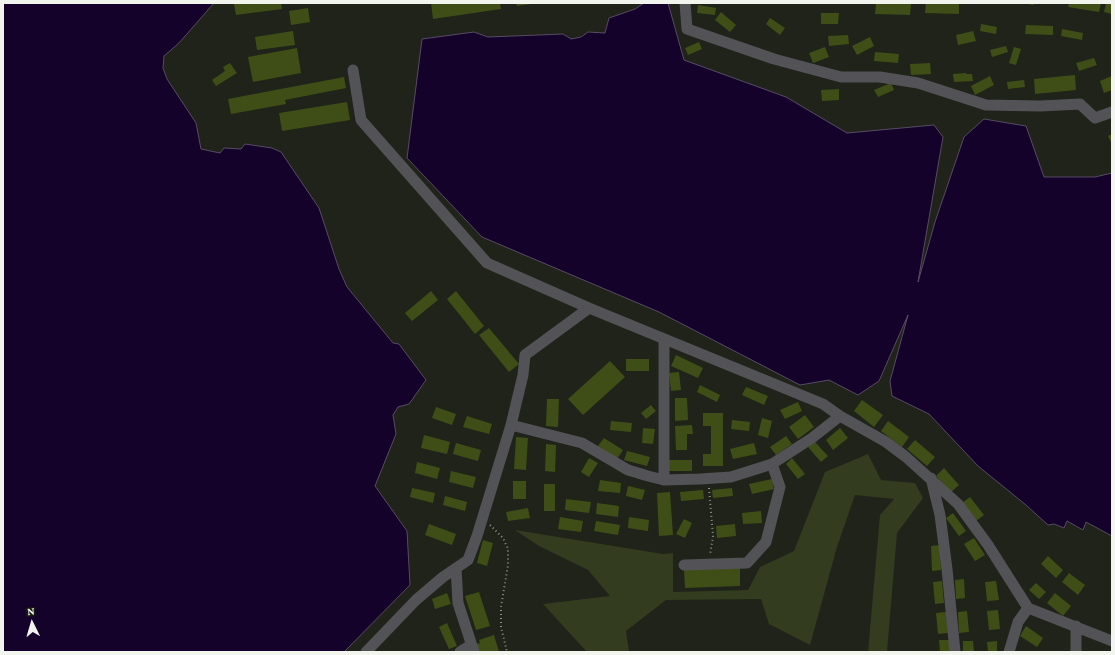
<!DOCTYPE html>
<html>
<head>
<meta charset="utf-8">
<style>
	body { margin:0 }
	#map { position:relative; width:1115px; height:655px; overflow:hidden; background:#1f2319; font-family:"Crimson Pro",serif }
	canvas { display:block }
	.frame { position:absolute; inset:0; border:4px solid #f2f5ee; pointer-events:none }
	.north { position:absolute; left:12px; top:603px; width:40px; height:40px; -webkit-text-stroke:3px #161a0f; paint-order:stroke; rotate:355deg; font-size:11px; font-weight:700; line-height:16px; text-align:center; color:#f2f5ee }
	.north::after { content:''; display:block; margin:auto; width:14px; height:18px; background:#f2f5ee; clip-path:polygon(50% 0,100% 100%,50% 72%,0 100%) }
</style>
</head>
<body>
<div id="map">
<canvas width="1115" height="655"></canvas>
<div class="frame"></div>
<div class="north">N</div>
</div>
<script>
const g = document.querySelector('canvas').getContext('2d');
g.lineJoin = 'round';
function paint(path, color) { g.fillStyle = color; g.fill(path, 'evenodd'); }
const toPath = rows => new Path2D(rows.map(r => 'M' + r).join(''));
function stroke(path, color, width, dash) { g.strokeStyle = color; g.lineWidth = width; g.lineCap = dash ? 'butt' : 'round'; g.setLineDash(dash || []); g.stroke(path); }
paint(toPath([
	[868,454,881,480,915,483,923,498,897,533,887,652,868,652,880,515,894,499,855,495,837,547,810,645,769,624,761,599,666,600,626,631,629,652,587,652,543,604,610,596,588,570,539,546,515,530,663,554,673,553,673,592,748,590,760,567,794,551,825,472]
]), '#333c1f');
const water = toPath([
	[3,3,214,3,179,43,164,56,163,68,167,79,196,123,201,149,220,153,224,148,241,149,245,144,272,148,281,152,319,208,339,269,347,287,393,343,399,344,426,380,409,404,398,407,393,415,396,434,375,486,407,531,410,585,344,652,3,652,3,3],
	[644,3,668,3,684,60,786,97,847,133,934,125,943,137,918,282,935,222,964,137,984,119,1026,126,1044,177,1095,177,1112,173,1112,536,1086,522,1083,530,1067,521,1064,528,1054,524,1048,525,1026,505,978,466,929,414,892,396,890,381,908,315,879,381,858,395,829,380,800,385,659,312,482,237,407,158,422,39,474,32,488,37,563,34,571,39,581,37,588,32,605,33,609,18,635,9,644,3]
]);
paint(water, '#15022a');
stroke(water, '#574b65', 1);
paint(toPath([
	[245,3,281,3,282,9,236,15,234,4],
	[431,3,500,3,501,9,433,19],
	[516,3,531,3,531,4,517,6],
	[876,3,911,3,910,15,875,14],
	[926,3,959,3,959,14,925,13],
	[1024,3,1034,3,1033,5],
	[1069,3,1101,3,1099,12,1068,7],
	[1106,3,1112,3,1112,14,1104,12],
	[698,5,716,8,715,15,697,13],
	[308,8,310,22,291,25,289,11],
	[721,12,736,25,730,32,715,20],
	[821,13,839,13,838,24,821,24],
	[770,18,785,28,780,35,766,24],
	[981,24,997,27,996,34,980,31],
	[1026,25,1053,26,1053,35,1025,34],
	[1062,29,1083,33,1082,40,1061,36],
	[293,31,295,45,257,50,255,37],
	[973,31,976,41,958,45,956,35],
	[848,35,849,44,829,46,828,36],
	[870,37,874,46,857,55,852,46],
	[699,42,702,49,688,55,685,48],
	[1006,46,1008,52,992,57,990,50],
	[825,47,829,57,813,63,809,53],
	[1014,47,1021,49,1016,65,1009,63],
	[297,48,301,73,253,82,248,57],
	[875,52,899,54,898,63,874,61],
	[1094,58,1097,65,1079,71,1076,63],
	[230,63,237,73,216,86,212,80,225,71,223,67],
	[930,63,931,74,911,75,910,64],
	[966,73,966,74,972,74,973,81,954,82,953,74],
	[1075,75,1076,90,1035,94,1034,79],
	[990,76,994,85,975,95,971,86],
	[1112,76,1112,90,1104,93,1100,81],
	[344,77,346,88,285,100,286,104,231,114,228,99],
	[1024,80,1025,87,1008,89,1007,82],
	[891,83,894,90,878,97,874,90],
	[839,89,839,100,822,101,821,90],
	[347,102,350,120,282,131,279,113],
	[1112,134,1112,144,1108,136],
	[431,291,438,300,412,321,405,313],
	[456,291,484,326,475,334,447,299],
	[489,328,519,364,509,372,479,335],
	[676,355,703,368,698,378,671,366],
	[626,359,649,359,649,371,626,371],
	[610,361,625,377,583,415,568,399],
	[679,372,681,390,671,391,669,373],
	[700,385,720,395,717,402,697,392],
	[746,387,768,396,764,405,742,395],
	[675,398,687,398,688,420,675,421],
	[547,399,559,399,558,427,546,426],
	[862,400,883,415,874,427,854,411],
	[798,402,802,411,785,419,780,410],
	[651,405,656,411,646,419,641,413],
	[436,407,456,414,452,425,432,418],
	[703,413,723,413,723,466,703,466,703,454,711,454,711,426,703,426],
	[805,415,814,427,798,439,789,427],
	[467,416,492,424,489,434,463,427],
	[762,418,772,421,768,438,758,435],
	[732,420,750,422,749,431,731,429],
	[611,421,632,423,631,432,610,430],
	[888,421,909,437,902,447,881,431],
	[692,425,693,434,687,434,687,450,676,450,675,426],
	[643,428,655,429,653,444,642,443],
	[840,428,848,438,833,450,826,440],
	[424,435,450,442,447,454,421,448],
	[786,436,792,444,776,455,770,447],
	[516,437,528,438,526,470,514,469],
	[604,438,623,450,617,459,598,446],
	[915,440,935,457,927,466,907,449],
	[814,441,828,456,821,462,808,447],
	[456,443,481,450,478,461,453,454],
	[754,443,757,454,733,459,730,449],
	[546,444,556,445,555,472,545,471],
	[627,451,650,457,647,466,624,460],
	[589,458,598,463,589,477,581,472],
	[792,458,805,474,798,479,786,464],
	[668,460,692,460,692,471,668,471],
	[417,462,440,468,437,479,415,473],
	[944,468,959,485,951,492,936,476],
	[451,471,476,477,473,488,449,482],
	[772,479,774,489,752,494,749,484],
	[600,480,621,483,620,493,598,491],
	[513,481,526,481,526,499,513,499],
	[544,484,555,484,555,511,544,511],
	[628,486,645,490,642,500,626,496],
	[412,488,435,493,433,503,410,497],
	[732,488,733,496,713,498,712,490],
	[703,490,704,499,681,501,680,492],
	[670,492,673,535,659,536,657,493],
	[445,496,467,502,465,511,443,505],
	[970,497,984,515,976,521,962,503],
	[566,499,591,502,589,513,565,510],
	[597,503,619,506,618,517,596,514],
	[528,508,530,518,508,521,506,512],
	[761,511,762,523,743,524,742,513],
	[953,513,966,531,959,536,946,518],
	[560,517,583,521,581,532,558,529],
	[629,517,649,520,648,531,628,528],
	[684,519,692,523,685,538,676,534],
	[596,521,620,525,618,535,594,531],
	[429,524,456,534,452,545,425,535],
	[735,524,736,536,717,538,716,526],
	[974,538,985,555,975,561,964,544],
	[483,540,493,543,487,566,477,563],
	[940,545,941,570,932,571,931,546],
	[1048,556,1063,570,1056,578,1041,564],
	[740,568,740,586,685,588,684,570],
	[1069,573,1085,585,1078,595,1062,582],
	[964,579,965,598,956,599,955,580],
	[942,581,944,603,935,604,933,582],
	[996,581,999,600,987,601,985,582],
	[1036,583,1046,592,1039,599,1029,590],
	[479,592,490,626,476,630,465,596],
	[447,593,451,604,435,609,432,599],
	[1055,593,1071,606,1063,616,1047,603],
	[998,610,1000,629,989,630,987,611],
	[967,611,969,632,959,633,958,612],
	[946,612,948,633,938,634,936,613],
	[447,623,457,646,449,649,439,627],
	[1026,626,1043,638,1037,647,1020,636],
	[494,635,499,652,479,652,476,644,480,643,479,640],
	[939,640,949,640,950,652,940,652],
	[963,641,973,641,974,652,963,652],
	[997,641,997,652,988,652,987,642]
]), '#3f4e17');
stroke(toPath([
	[709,488,713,536,710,555],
	[490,525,503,538,508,549,508,565,501,607,501,627,507,652]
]), '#8e9289', 2, [1, 3]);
stroke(toPath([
	[685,3,687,29,774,59,841,77,880,77,918,83,986,105,1041,106,1080,104,1095,118,1112,112],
	[353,70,361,120,487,263,589,308,823,404,840,416,886,442,906,457,958,504,988,545,1028,608,1112,641],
	[511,425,523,375,525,355,589,308],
	[931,478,940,515,947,569,955,652],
	[664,480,664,339],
	[684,565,747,563,766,542,780,487,772,464],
	[456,568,458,603,474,652],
	[1076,626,1076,652],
	[366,652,416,600,443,577,468,560,477,536,511,425,582,443,628,470,648,476,664,480,700,479,731,477,772,464,812,438,840,416],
	[460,652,471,645],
	[1009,652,1018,622,1028,608]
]), '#535257', 11);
</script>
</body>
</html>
